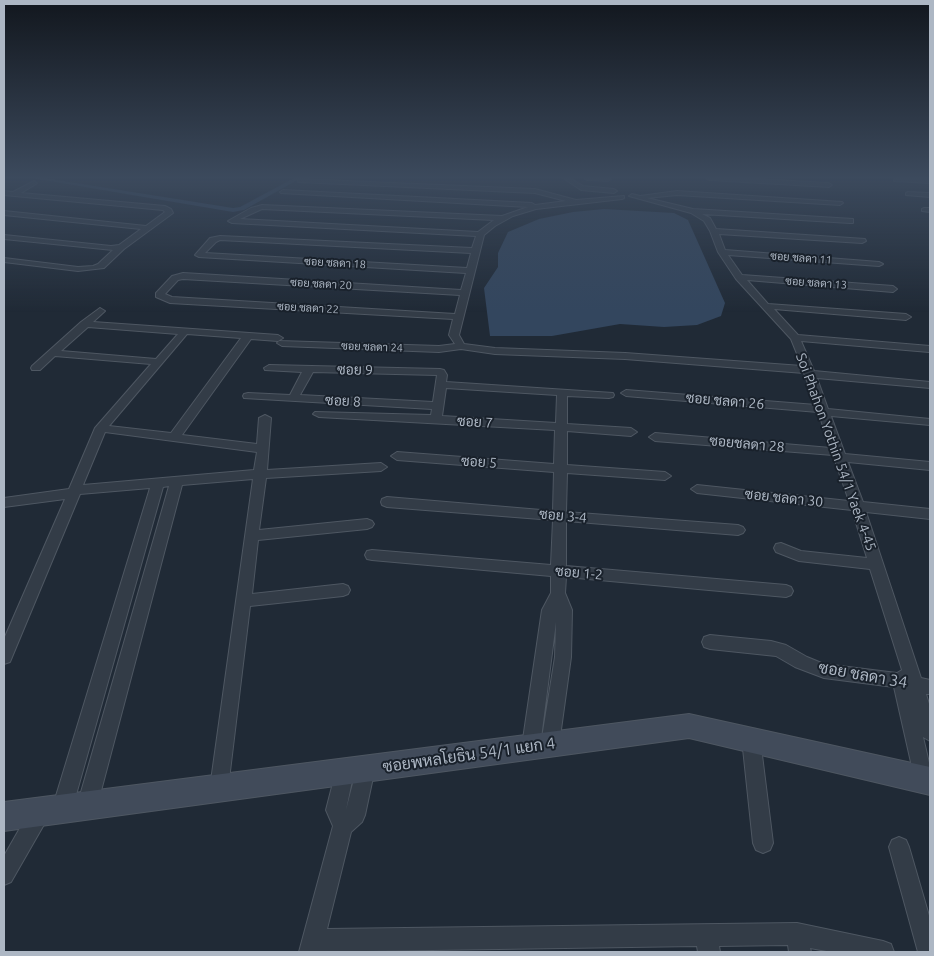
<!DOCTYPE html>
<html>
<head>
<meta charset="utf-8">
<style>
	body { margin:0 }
	#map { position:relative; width:934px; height:956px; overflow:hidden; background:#202a36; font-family:Ubuntu,sans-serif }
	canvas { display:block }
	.frame { position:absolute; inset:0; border:5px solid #adb7c4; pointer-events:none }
</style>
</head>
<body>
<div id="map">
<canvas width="934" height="956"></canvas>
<div class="frame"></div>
</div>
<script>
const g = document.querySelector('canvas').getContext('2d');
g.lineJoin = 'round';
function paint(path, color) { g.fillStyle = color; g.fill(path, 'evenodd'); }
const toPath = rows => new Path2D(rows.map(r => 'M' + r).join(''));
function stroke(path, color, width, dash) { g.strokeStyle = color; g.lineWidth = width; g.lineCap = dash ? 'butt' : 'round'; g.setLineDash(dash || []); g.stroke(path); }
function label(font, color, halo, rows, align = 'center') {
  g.font = font + ' Ubuntu,Sarabun,sans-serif'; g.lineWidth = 4; g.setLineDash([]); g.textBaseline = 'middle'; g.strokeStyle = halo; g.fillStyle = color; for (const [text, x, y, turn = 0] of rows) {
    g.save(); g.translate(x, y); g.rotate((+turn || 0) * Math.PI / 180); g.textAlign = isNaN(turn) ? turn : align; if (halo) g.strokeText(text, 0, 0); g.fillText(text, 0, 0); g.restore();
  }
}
paint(toPath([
	[604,209,674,213,688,220,725,303,721,316,697,325,664,327,620,324,552,336,490,336,484,288,498,267,498,253,508,232,539,219,573,212]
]), '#33465e');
paint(toPath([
	[31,178,45,178,233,208,240,207,294,178,301,178,244,210,233,212,31,178]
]), '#33465e');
const street = toPath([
	[563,178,570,178,583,186,614,189,617,191,614,193,581,190,563,178],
	[584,178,610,178,611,179,608,181,587,180,584,178],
	[706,178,739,178,829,183,832,185,829,187,709,180,706,178],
	[896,178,930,179,930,183,894,181,894,179,896,178],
	[300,179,535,189,576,200,624,196,624,198,622,199,536,209,513,216,495,226,484,235,459,335,464,344,495,348,625,353,802,366,791,339,736,279,718,252,710,231,704,221,691,213,629,196,632,194,640,196,677,191,842,202,843,203,840,205,677,195,647,198,693,209,853,219,853,223,850,223,702,214,710,218,716,229,865,239,866,241,862,243,719,234,725,250,879,262,883,264,879,266,728,255,742,275,893,286,897,289,893,292,747,280,768,304,906,314,911,317,906,320,774,309,798,335,930,346,929,352,801,341,814,371,930,382,930,388,817,378,828,409,930,419,930,425,831,416,845,454,930,462,930,470,848,462,863,502,930,509,930,519,866,512,921,678,930,680,930,694,926,694,930,707,930,741,923,737,930,767,930,787,924,789,917,787,915,780,894,687,824,678,795,667,776,656,710,649,704,647,702,642,704,637,710,635,771,641,786,645,807,657,824,664,897,673,902,670,870,569,799,561,776,552,774,548,776,544,781,543,801,551,867,558,852,510,697,493,691,489,697,485,849,501,833,455,655,441,649,437,655,433,831,448,818,412,626,396,621,393,626,390,816,405,804,373,625,359,495,354,461,349,439,352,282,346,277,343,279,341,439,346,455,344,449,335,453,319,170,303,156,297,156,293,172,276,183,273,461,290,466,273,199,257,195,255,210,238,220,236,472,248,476,236,232,223,228,221,251,208,262,205,502,216,528,207,281,193,280,192,283,190,532,203,535,205,566,201,535,193,298,182,298,180,300,179],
	[262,209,494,220,478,232,240,219,262,209],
	[220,240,471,253,467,268,205,253,216,242,220,240],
	[183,279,460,295,455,314,172,297,165,294,178,280,183,279],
	[34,181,37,183,36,184,21,193,165,206,171,209,173,213,124,249,104,268,78,271,4,262,4,258,78,267,93,266,98,264,113,250,4,239,4,235,111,246,119,245,141,229,4,215,4,211,146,226,165,212,163,210,4,195,4,191,13,192,34,181],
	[908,192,930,193,930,197,906,195,906,193,908,192],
	[924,208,930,208,930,212,922,211,922,209,924,208],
	[100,308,105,311,93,322,278,335,283,338,278,341,251,339,182,435,257,444,259,418,265,415,271,418,267,470,381,463,387,467,381,471,266,478,259,530,367,519,372,521,374,524,372,527,367,529,258,540,252,594,343,584,348,586,350,590,348,594,343,596,250,606,228,788,226,795,219,797,212,795,210,788,253,479,182,485,97,806,94,813,87,816,80,813,77,806,169,486,163,487,72,809,69,816,62,819,55,816,52,809,150,488,80,494,12,657,10,662,4,664,4,639,65,499,4,507,4,498,69,489,95,428,151,364,55,356,40,370,32,370,31,368,32,366,81,322,100,308],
	[88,327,178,334,156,359,61,351,88,327],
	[187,334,241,338,171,433,109,426,187,334],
	[105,432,257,452,254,470,83,485,105,432],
	[269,365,440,369,444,370,447,375,446,382,613,393,614,395,613,397,609,398,567,396,567,424,631,428,637,432,631,436,567,431,567,465,665,472,671,476,665,480,567,473,566,512,738,525,743,527,745,530,743,533,738,535,566,521,566,566,786,585,791,587,793,591,791,595,786,597,566,577,565,593,572,610,571,657,559,744,556,750,550,753,544,750,541,744,555,657,556,622,540,746,537,752,531,755,525,752,522,746,542,610,551,593,551,576,372,560,367,559,365,555,367,551,372,550,551,565,553,520,387,507,382,505,381,502,382,499,387,497,553,511,554,472,397,460,391,456,397,452,554,464,555,430,319,417,313,414,315,412,431,415,432,409,244,398,243,396,244,394,248,393,290,395,302,372,265,370,264,368,269,365],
	[313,372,437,375,433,402,300,395,313,372],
	[446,388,557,395,556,423,442,416,446,388],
	[751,731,757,733,760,739,773,843,770,850,763,853,756,850,753,843,742,739,745,733,751,731],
	[366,759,373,762,375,768,365,815,362,822,351,832,327,929,797,923,883,941,891,944,894,952,832,952,810,948,811,952,789,952,788,945,719,946,720,952,698,952,697,946,299,952,333,826,326,810,336,771,338,765,345,762,352,765,354,771,346,810,357,768,359,762,366,759],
	[39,804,46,807,49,814,46,821,11,882,4,885,4,856,32,807,39,804],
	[899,837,906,840,909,847,930,919,930,952,918,952,889,847,892,840,899,837]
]);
const secondary = toPath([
	[689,714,930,767,930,795,689,738,4,831,4,802,689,714]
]);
stroke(street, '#4e5762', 2);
stroke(secondary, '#4e5762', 2);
paint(street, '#333c47');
paint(secondary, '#414b5a');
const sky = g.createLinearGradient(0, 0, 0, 312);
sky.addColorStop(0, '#12171e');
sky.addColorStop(0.57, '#3c4a5d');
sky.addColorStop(1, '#3c4a5d00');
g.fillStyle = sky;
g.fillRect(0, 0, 934, 312);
label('11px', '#adb7c4', '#19212b', [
	["ซอย ชลดา 11",801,258,4],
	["ซอย ชลดา 18",335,263,3],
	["ซอย ชลดา 13",816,283,4],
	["ซอย ชลดา 20",321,284,3],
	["ซอย ชลดา 22",308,308,3],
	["ซอย ชลดา 24",372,347,2]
]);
label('14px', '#adb7c4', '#19212b', [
	["ซอย 9",355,370,1],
	["ซอย 8",343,401,3],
	["ซอย ชลดา 26",725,401,5],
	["ซอย 7",475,422,4],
	["ซอยชลดา 28",747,444,5],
	["Soi Phahon Yothin 54/1 Yaek 4-45",836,452,70],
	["ซอย 5",479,462,4],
	["ซอย ชลดา 30",784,498,6],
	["ซอย 3-4",563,516,5],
	["ซอย 1-2",579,573,5]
]);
label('16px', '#adb7c4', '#19212b', [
	["ซอย ชลดา 34",863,675,10],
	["ซอยพหลโยธิน 54/1 แยก 4",469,755,-8]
]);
</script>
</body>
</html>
